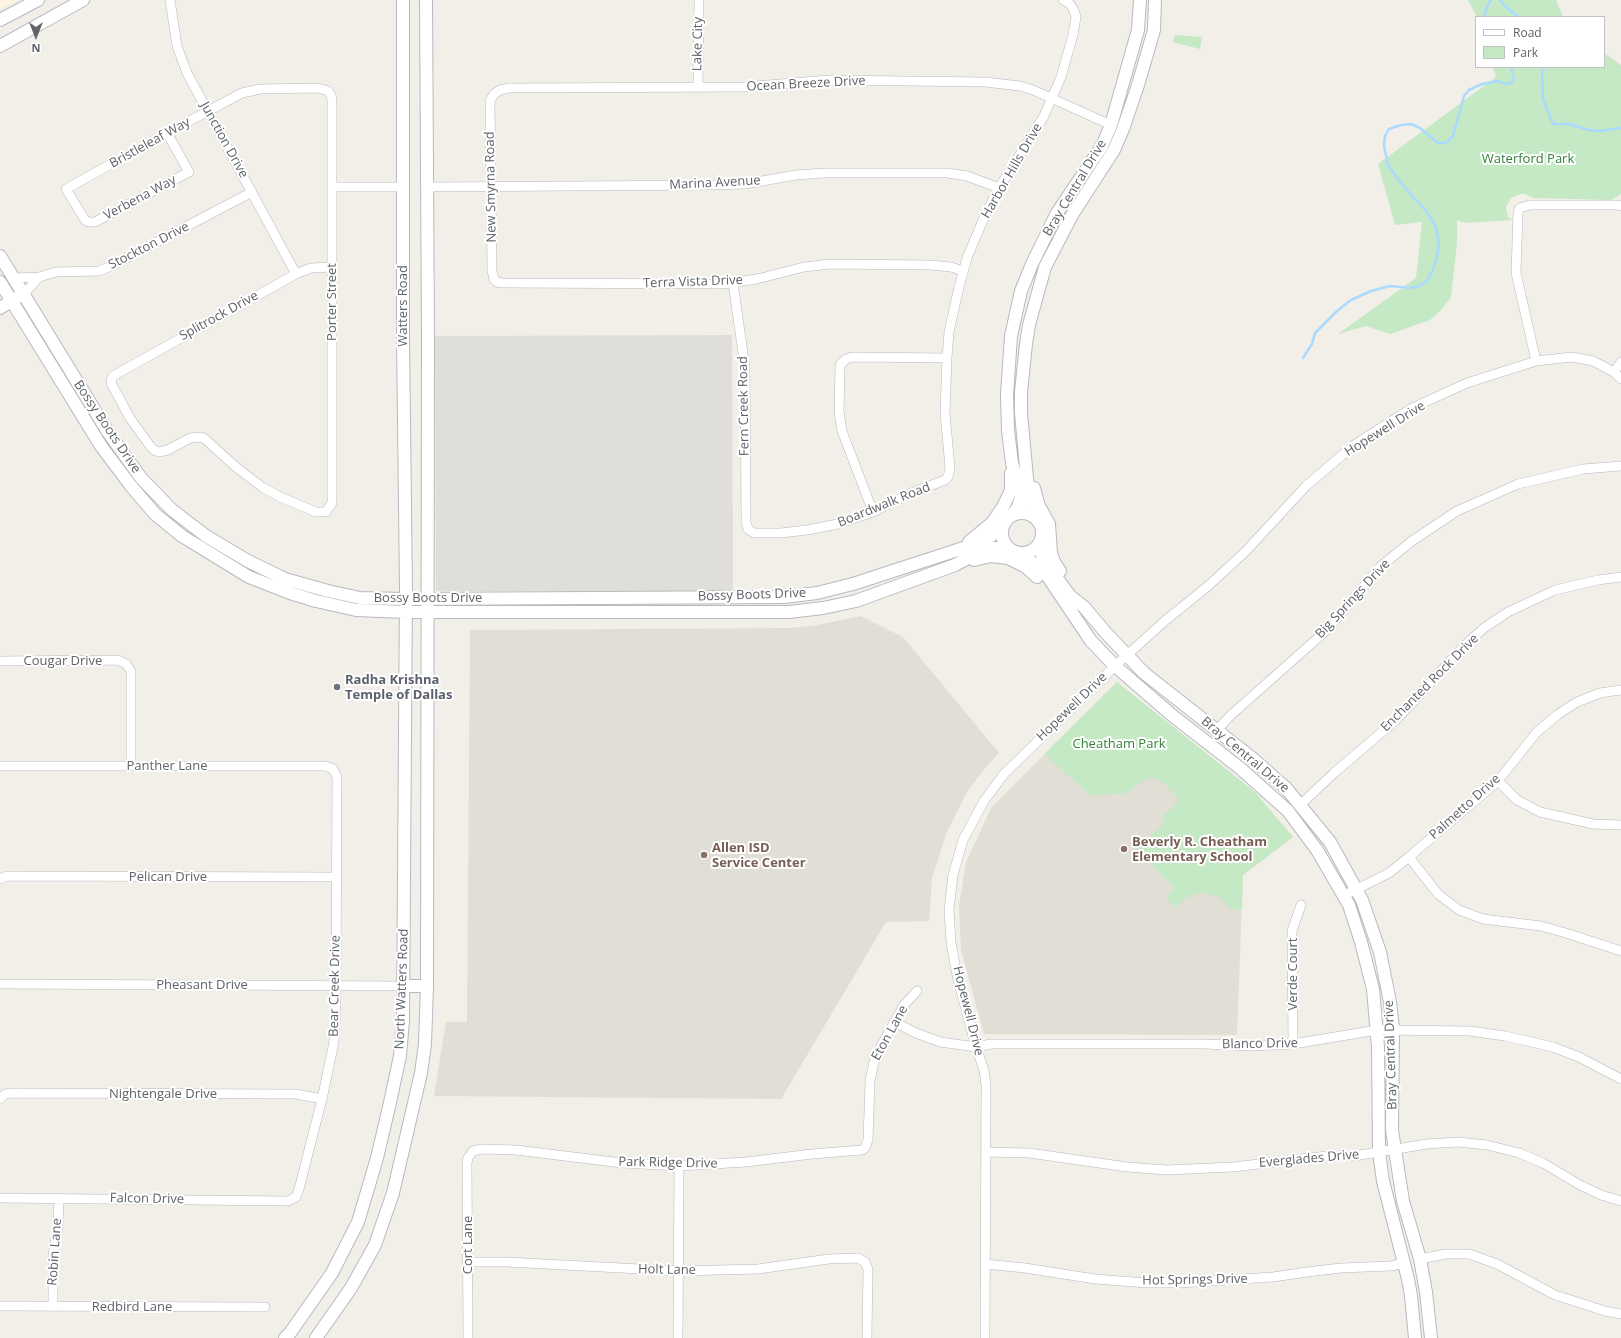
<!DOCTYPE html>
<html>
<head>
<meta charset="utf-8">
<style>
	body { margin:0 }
	#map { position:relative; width:1621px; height:1338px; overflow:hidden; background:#f1efe8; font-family:"Open Sans",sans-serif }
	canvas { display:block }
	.legend { position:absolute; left:1475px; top:16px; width:130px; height:52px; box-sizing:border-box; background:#fff; border:1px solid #bfc1c3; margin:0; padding:5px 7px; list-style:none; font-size:12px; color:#5f6368 }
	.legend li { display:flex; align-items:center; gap:8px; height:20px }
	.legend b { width:20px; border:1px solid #bfc1c3 }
	.north { position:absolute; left:16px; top:16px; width:40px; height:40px; -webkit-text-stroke:3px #fff; paint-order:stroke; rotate:180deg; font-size:11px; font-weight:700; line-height:16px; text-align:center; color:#5f6368 }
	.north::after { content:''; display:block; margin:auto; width:14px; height:18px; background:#5f6368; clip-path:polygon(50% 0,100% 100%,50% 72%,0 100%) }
</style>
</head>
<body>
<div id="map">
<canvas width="1621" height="1338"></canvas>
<ul class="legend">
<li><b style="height:5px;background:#fff"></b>Road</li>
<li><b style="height:11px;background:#c5e8c5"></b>Park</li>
</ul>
<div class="north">N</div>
</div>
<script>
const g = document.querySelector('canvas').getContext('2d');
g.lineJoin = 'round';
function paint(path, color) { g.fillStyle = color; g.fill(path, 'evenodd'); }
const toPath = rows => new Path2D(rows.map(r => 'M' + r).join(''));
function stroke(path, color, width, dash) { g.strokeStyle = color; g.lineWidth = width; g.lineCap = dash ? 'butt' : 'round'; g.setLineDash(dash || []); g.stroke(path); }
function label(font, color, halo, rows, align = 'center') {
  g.font = font + ' "Open Sans",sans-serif'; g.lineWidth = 4; g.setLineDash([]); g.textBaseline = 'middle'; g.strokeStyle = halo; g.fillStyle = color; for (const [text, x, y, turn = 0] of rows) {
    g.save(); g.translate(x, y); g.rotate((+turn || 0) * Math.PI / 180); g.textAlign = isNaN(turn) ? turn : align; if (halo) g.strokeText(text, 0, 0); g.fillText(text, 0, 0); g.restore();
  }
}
paint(toPath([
	[0,0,17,0,0,9]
]), '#fef7e0');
paint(toPath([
	[732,335,733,591,436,591,435,336]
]), '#e0deda');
paint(toPath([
	[861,616,903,637,999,753,982,772,967,792,947,832,932,878,929,921,886,922,781,1099,434,1096,446,1022,467,1022,470,630,790,628,817,625],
	[1117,682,1293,837,1243,875,1237,1035,984,1034,961,950,959,906,966,862,991,808]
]), '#e1ded6');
paint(toPath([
	[1468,0,1556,0,1563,17,1477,17],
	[1175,35,1202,37,1200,49,1173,42],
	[1604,53,1621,65,1621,194,1611,200,1533,198,1525,194,1520,194,1511,198,1506,207,1508,217,1512,220,1465,223,1457,220,1457,243,1451,297,1441,310,1430,320,1390,334,1366,326,1338,334,1416,278,1422,222,1395,225,1378,164,1496,77,1493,67,1604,67],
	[1117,682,1255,792,1293,837,1243,875,1242,909,1232,910,1219,897,1204,893,1189,896,1175,907,1165,897,1174,888,1136,850,1165,822,1161,818,1180,800,1161,781,1150,777,1126,793,1091,796,1044,754]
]), '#c5e8c5');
stroke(toPath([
	[1500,0,1506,7,1519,17],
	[1484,17,1487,7,1491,0],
	[1542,67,1543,99,1553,124,1569,124,1589,130,1599,131,1621,128],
	[1303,358,1312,344,1315,333,1337,311,1351,300,1371,291,1390,286,1411,288,1419,286,1427,281,1432,272,1436,261,1439,243,1435,225,1427,212,1399,181,1388,165,1384,146,1385,136,1389,129,1401,125,1411,124,1420,128,1438,143,1446,143,1453,136,1464,96,1469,90,1482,84,1499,81,1505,84,1511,83,1514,79,1511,67]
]), '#aadaff', 2.5);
const street = toPath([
	[170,0,177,46,187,73,296,274],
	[698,87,699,0],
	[167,133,189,172,95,222,88,222,85,220,66,189,167,133,242,93,260,89,318,88,328,91,331,95,332,101,332,503,326,512,316,512,280,497,262,487,236,467,205,439,201,437,190,438,168,450,159,452,154,450,150,446,130,418,112,385,111,380,113,376,296,274,311,268,332,267],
	[332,187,403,187],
	[427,187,713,185,745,184,796,175,825,173,948,173,967,176,999,188],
	[963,271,951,267,930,265,830,264,804,267,757,279,723,284,502,283,497,282,494,279,492,271,490,101,494,94,500,90,509,88,744,87,829,80,985,82,1020,86,1033,90,1111,125],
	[39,277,56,272,99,271,111,266,252,192],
	[14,278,39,277,24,294],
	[733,283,745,367,746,522,748,529,754,533,781,533,807,530,838,524,873,512,909,494,945,480,948,477,950,468,945,413,947,358,949,332,959,287,967,258,986,213,999,188,1043,118,1061,77,1073,35,1076,17,1074,10,1069,3,1063,0],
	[1536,361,1516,273,1518,212,1520,208,1530,205,1617,205,1621,206],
	[1614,372,1621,362],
	[873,512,842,431,839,412,840,365,846,359,852,357,947,358],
	[0,661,118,660,126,664,131,671,131,766],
	[1217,730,1231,715,1328,629,1380,567,1412,541,1457,511,1518,484,1583,469,1621,466],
	[0,766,325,766,333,769,337,777,336,985,335,1032,333,1047,322,1099,299,1189,296,1197,288,1201,0,1198],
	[1498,781,1517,800,1540,812,1593,824,1621,825],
	[1300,805,1334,773,1396,720,1464,646,1484,628,1508,612,1555,590,1598,580,1621,577],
	[1409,857,1438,894,1459,910,1483,919,1541,926,1569,934,1621,951],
	[0,879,7,876,337,877],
	[1343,896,1389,873,1409,857,1498,781,1536,733,1557,715,1577,702,1600,693,1621,690],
	[0,984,403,986],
	[894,1022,916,1033,940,1042,976,1047,991,1044,1205,1044,1250,1046,1293,1044,1377,1030,1470,1031,1505,1036,1553,1047,1579,1057,1621,1079],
	[1293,1044,1292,931,1301,905],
	[0,1099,5,1094,12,1093,296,1094,322,1099],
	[986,1152,1029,1153,1127,1167,1167,1170,1233,1167,1327,1156,1354,1156,1427,1144,1458,1142,1487,1145,1519,1153,1543,1163,1580,1185,1601,1195,1621,1201],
	[1420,1259,1446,1254,1469,1254,1497,1264,1555,1295,1605,1311,1621,1314],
	[468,1262,507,1262,678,1271,758,1269,829,1259,858,1258,865,1262,868,1269,867,1338],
	[985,1264,1025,1268,1095,1279,1147,1283,1179,1283,1273,1277,1307,1272,1341,1268,1391,1266,1405,1263],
	[0,1306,265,1307],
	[53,1307,53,1255,58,1227,59,1198],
	[468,1338,467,1163,468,1158,473,1151,482,1149,516,1150,622,1163,679,1166,746,1162,812,1154,862,1150,865,1148,868,1140,870,1081,875,1057,904,1005,917,991],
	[678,1338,679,1166],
	[985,1338,986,1085,984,1070,976,1047,957,976,951,942,949,910,953,875,963,840,984,801,1004,774,1115,666,1166,620,1208,586,1245,552,1306,486,1354,445,1412,408,1467,383,1536,361,1572,357,1593,361,1614,372,1621,379]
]);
const secondary = toPath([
	[0,20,38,0],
	[0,46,83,0],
	[0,256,108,432,141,478,172,510,206,536,248,561,285,579,328,591,360,598,406,599,784,597,817,593,853,584,982,542,1002,528],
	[0,282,101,446,131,486,155,514,182,536,249,577,290,593,316,601,356,610,406,612,789,612,823,608,856,601,955,565,987,548,1008,548],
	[0,308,18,297],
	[1034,488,1039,506,1049,524,1051,553,1054,562,1060,571],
	'1002 533a20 20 0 1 1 40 0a20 20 0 1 1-40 0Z',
	[1012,515,1018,507,1021,497,1019,487,1012,463,1008,430,1007,395,1011,336,1021,291,1032,264,1057,213,1102,146,1111,125,1138,30,1140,0],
	[1034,517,1029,500,1021,413,1021,392,1026,344,1029,325,1045,267,1072,215,1114,150,1123,129,1138,85,1154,30,1155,0],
	[969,542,992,523,1003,507,1011,490,1011,473],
	[1039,543,1043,559,1070,596,1084,607,1106,633,1144,673,1252,758,1286,788,1330,842,1362,900,1380,952,1390,1002,1393,1029,1392,1130,1395,1150,1403,1201,1420,1259,1426,1292,1431,1338],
	[1021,553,1046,574,1091,641,1115,666,1173,716,1240,768,1288,811,1317,850,1349,905,1361,942,1373,989,1378,1047,1379,1152,1383,1181,1408,1279,1411,1296,1415,1338],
	[974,560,991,556,1008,558,1026,567,1037,577],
	[403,986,427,986],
	[285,1338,290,1333,332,1273,358,1222,377,1158,389,1107,400,1056,403,1020,406,590,403,338,403,0],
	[316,1338,351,1288,375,1245,393,1193,421,1073,425,1044,427,986,428,339,426,0]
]);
stroke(street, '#b5b8bc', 10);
stroke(secondary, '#b6babf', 14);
stroke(street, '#fff', 9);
stroke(secondary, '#fff', 12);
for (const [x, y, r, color] of [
	[337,687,4,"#6b7280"],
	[1124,849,4,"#8d6e63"],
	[704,855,4,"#8d6e63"]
]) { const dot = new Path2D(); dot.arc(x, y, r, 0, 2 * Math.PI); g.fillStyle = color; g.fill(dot); stroke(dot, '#fff', 1.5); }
label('13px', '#5f6368', '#fff', [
	["Lake City",698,44,-89],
	["Ocean Breeze Drive",806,84,-3],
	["Junction Drive",224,140,61],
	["Bristleleaf Way",150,143,-29],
	["Harbor Hills Drive",1012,171,-60],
	["Marina Avenue",715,183,-3],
	["New Smyrna Road",491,187,-91],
	["Bray Central Drive",1075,188,-59],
	["Verbena Way",140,198,-28],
	["Stockton Drive",149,246,-27],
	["Terra Vista Drive",693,282,-2],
	["Porter Street",332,302,-90],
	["Watters Road",403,306,-90],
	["Splitrock Drive",219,316,-29],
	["Fern Creek Road",744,406,-91],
	["Bossy Boots Drive",107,427,56],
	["Hopewell Drive",1385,429,-32],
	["Boardwalk Road",884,505,-22],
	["Bossy Boots Drive",752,595,-2],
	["Bossy Boots Drive",428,598],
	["Big Springs Drive",1353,599,-47],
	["Cougar Drive",63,661],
	["Enchanted Rock Drive",1430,683,-45],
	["Hopewell Drive",1072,707,-44],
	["Bray Central Drive",1245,755,40],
	["Panther Lane",167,766],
	["Palmetto Drive",1465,807,-42],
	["Pelican Drive",168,877],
	["Verde Court",1293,974,-90],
	["Pheasant Drive",202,985],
	["Bear Creek Drive",335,986,-89],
	["North Watters Road",402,989,-88],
	["Hopewell Drive",968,1011,76],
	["Eton Lane",890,1033,-61],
	["Blanco Drive",1260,1044,-1],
	["Bray Central Drive",1391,1055,-92],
	["Nightengale Drive",163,1094],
	["Everglades Drive",1309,1159,-5],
	["Park Ridge Drive",668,1163,1],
	["Falcon Drive",147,1199,1],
	["Cort Lane",468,1245,-90],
	["Robin Lane",55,1252,-86],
	["Holt Lane",667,1270,1],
	["Hot Springs Drive",1195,1280,-1],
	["Redbird Lane",132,1307]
]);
label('13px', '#348238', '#fff', [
	["Waterford Park",1528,159],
	["Cheatham Park",1119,744]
]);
label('bold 13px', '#5b616d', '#fff', [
	["Radha Krishna",345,680],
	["Temple of Dallas",345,695]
], 'left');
label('bold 13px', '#785e54', '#fff', [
	["Beverly R. Cheatham",1132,842],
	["Elementary School",1132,857],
	["Allen ISD",712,848],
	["Service Center",712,863]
], 'left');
</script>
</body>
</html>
